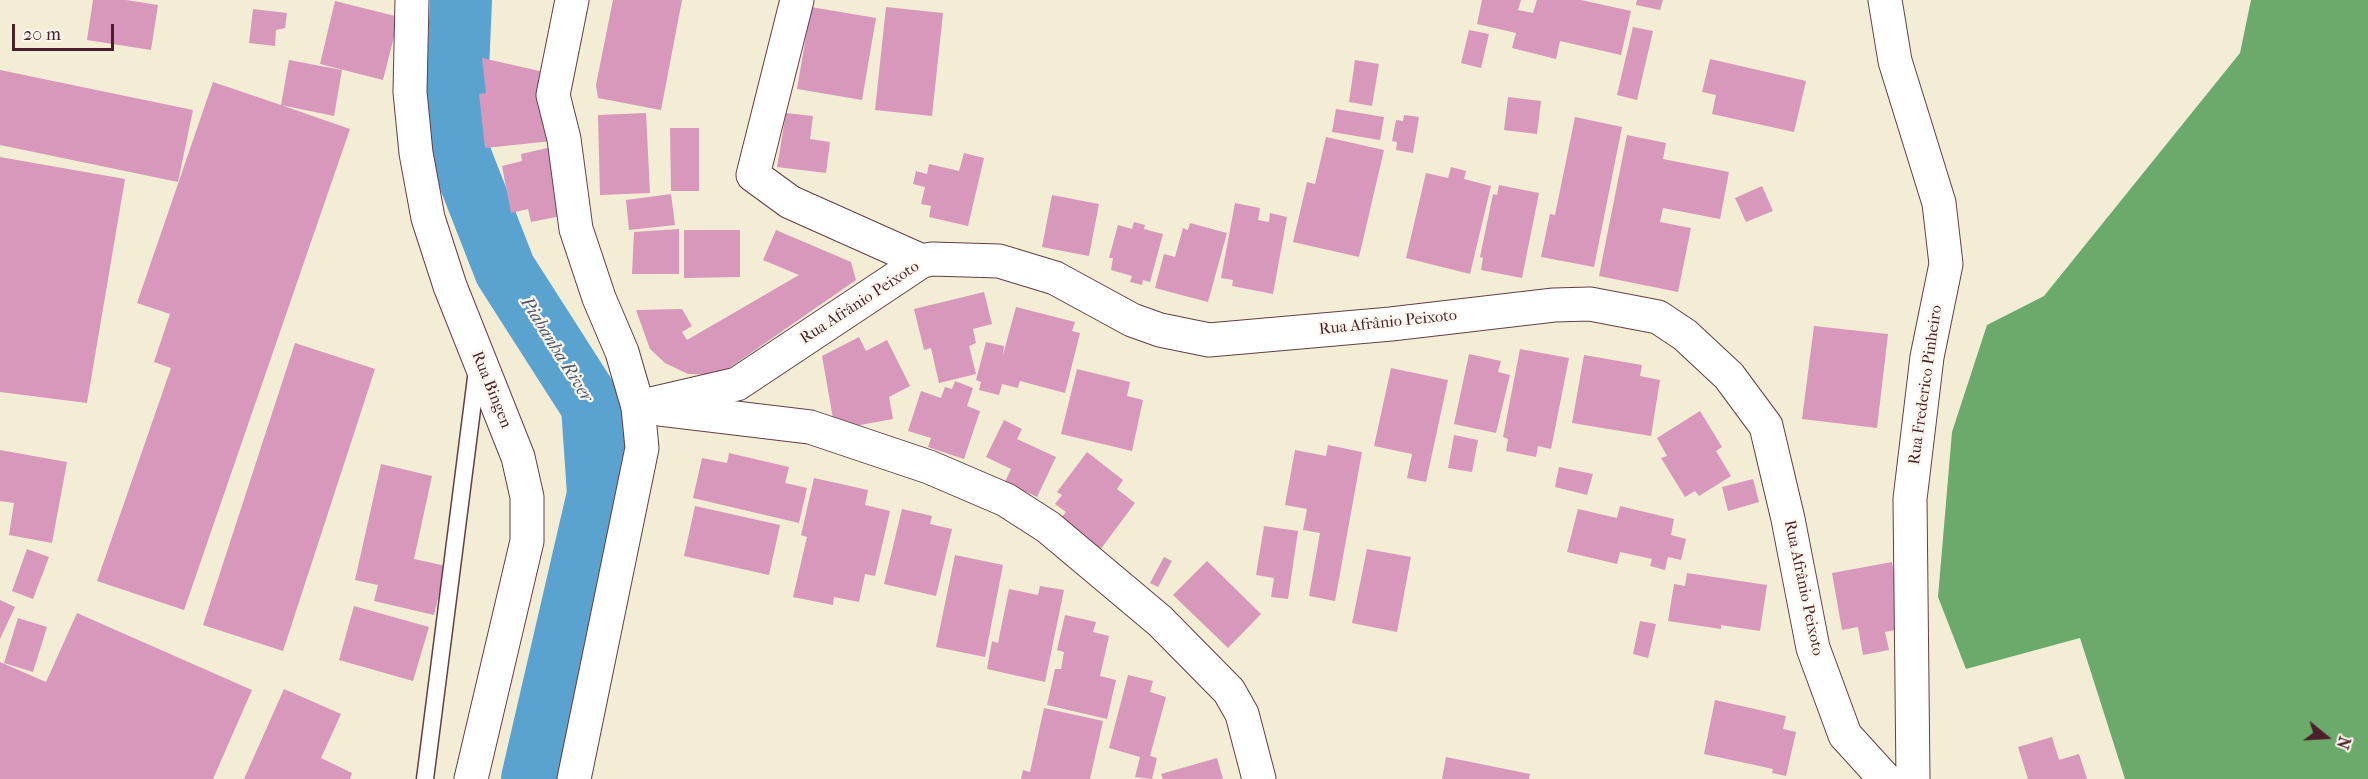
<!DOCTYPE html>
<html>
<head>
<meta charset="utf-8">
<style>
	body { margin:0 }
	#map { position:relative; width:2368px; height:779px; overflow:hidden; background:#f3edd6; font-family:"IM FELL French Canon",serif }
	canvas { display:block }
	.north { position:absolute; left:2296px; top:707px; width:60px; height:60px; -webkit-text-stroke:4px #fbf7ec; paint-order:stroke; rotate:108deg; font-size:16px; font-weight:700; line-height:24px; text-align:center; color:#4a1f2b }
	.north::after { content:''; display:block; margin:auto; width:21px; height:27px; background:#4a1f2b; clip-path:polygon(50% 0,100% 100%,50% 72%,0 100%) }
	.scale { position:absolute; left:12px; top:24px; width:102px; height:27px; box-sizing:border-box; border:3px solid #4a1f2b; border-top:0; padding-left:8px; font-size:18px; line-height:21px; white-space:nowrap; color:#4a1f2b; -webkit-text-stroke:4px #fbf7ec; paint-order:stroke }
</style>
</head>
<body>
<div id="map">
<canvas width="2368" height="779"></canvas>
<div class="north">N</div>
<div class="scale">20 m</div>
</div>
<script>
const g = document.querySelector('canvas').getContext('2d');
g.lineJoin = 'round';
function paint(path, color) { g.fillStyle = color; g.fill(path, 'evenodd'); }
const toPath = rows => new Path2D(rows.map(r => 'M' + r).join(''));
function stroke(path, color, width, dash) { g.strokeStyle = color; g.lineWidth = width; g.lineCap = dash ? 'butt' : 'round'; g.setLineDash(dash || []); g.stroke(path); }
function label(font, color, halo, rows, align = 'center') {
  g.font = font + ' "IM FELL French Canon",serif'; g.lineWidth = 4.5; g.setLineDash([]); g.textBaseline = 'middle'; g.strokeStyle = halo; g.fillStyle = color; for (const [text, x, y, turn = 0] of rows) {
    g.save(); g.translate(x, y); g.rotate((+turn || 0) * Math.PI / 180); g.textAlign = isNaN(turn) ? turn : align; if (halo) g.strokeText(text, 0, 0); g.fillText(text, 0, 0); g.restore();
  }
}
paint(toPath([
	[2251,0,2368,0,2368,779,2125,779,2080,638,1966,669,1938,597,1952,432,1987,325,2044,296,2240,53]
]), '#6caa6c');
stroke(toPath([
	[461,0,455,142,505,270,592,406,598,494,532,779]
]), '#5aa3d1', 62);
paint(toPath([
	[93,0,126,0,158,5,151,50,87,40],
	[613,0,682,0,661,110,598,98,596,85],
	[1482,0,1521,0,1518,10,1533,13,1537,0,1581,0,1631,11,1621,55,1560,41,1556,59,1512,48,1516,33,1477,24],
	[1637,0,1663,0,1660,10,1636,5],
	[335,1,399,17,383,80,320,64],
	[811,7,876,18,862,100,797,89],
	[886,7,943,13,932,116,875,110],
	[253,9,287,13,285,28,276,30,275,46,249,43],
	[1633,27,1653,31,1637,100,1617,95],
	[1469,30,1489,34,1481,68,1461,63],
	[482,58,544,72,552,141,485,148,479,94,486,93],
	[1710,59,1806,81,1794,132,1712,114,1716,95,1702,92],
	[289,60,342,70,334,116,281,105,350,129,184,610,97,581,171,368,154,362,170,314,137,303,213,82,281,105],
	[1355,60,1379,64,1372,106,1349,102],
	[0,70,193,110,178,182,0,145],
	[1508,97,1541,101,1537,134,1504,130],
	[1336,109,1384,117,1380,140,1332,132],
	[646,113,650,193,600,195,598,115],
	[786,113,813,116,810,139,830,142,826,173,777,167],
	[1404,115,1419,117,1413,153,1396,150,1397,142,1392,141,1396,120,1403,121],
	[1575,117,1622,127,1594,267,1541,257,1550,214,1555,215],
	[670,128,699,128,699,191,671,191],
	[1627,135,1666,143,1663,159,1729,172,1720,219,1663,208,1660,222,1691,228,1678,292,1599,276],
	[1326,137,1384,150,1359,257,1293,242,1307,182,1315,184],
	[556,146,571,214,531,222,528,209,511,213,502,166,522,161,521,154],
	[964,153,984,158,968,226,929,217,931,206,921,204,925,187,913,184,916,171,927,174,929,164,959,171],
	[0,157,125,179,87,403,0,392],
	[1451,167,1466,171,1464,179,1491,186,1470,274,1406,258,1426,173,1448,178],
	[1499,185,1539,193,1522,278,1481,270,1483,258,1480,257,1493,194,1497,195],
	[1762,186,1773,211,1746,222,1735,198],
	[671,194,675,225,629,230,626,200],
	[1052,195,1099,204,1089,256,1042,247],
	[1235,203,1260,208,1258,220,1269,222,1270,213,1287,217,1273,294,1232,286,1233,280,1221,278],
	[1134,222,1145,225,1144,229,1163,234,1150,282,1143,280,1142,285,1130,282,1132,276,1111,270,1113,258,1109,258,1118,225,1132,229],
	[1190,223,1227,233,1208,302,1155,288,1164,254,1175,257,1183,228,1188,230],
	[679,229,679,274,632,274,634,232],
	[684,230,740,230,740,277,684,278],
	[776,230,851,262,856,280,719,375,688,374,665,363,650,349,636,310,682,309,692,326,682,332,687,340,799,275,763,260],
	[984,292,992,324,973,329,976,343,969,346,976,374,939,383,931,348,924,350,914,309],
	[1016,307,1075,322,1072,331,1080,333,1065,393,1020,381,1018,388,1002,384,999,395,979,390,981,382,976,380,986,342,1004,346,1003,355],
	[1814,326,1888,334,1877,428,1802,419],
	[859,337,866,351,887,340,910,386,889,397,893,419,849,427,848,422,834,424,822,356],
	[295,343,375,369,283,651,203,625],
	[1520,349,1569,358,1551,449,1538,446,1536,457,1506,451,1508,439,1503,437],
	[1469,354,1501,361,1498,372,1510,375,1496,433,1454,424],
	[1584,355,1642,365,1640,376,1660,380,1651,436,1572,423],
	[1391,368,1448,380,1426,482,1407,478,1412,454,1374,446],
	[1077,369,1130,382,1127,396,1143,400,1132,451,1061,434],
	[955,381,973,388,967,406,980,411,964,459,928,447,931,438,908,431,921,391,941,398,945,387,952,389],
	[1700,411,1722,447,1716,451,1731,476,1699,496,1695,491,1685,497,1661,458,1667,456,1657,438],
	[1004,420,1022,429,1017,439,1056,457,1037,497,1005,482,1011,469,986,457],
	[1454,435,1478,440,1472,472,1448,468],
	[1328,445,1362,452,1335,601,1309,596,1320,533,1303,530,1307,509,1285,505,1295,450,1326,456],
	[0,450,67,462,52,543,9,535,14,503,0,501],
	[1087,452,1123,480,1117,489,1135,503,1100,550,1060,519,1066,512,1055,504,1062,495,1057,492],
	[729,453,789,467,785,483,807,488,799,523,693,498,702,458,727,463],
	[381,464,432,476,414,559,446,566,434,615,374,601,378,585,355,580],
	[1559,467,1593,474,1587,495,1555,487],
	[814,478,868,490,865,505,890,511,875,576,865,574,859,602,834,597,833,605,793,597,807,537,801,535],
	[1753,479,1759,502,1728,511,1722,487],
	[695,506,780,525,769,575,684,556],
	[1620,506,1674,519,1671,535,1686,539,1681,560,1668,557,1665,570,1650,566,1652,559,1620,552,1617,564,1567,552,1578,509,1617,518],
	[902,509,932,516,930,524,952,529,936,596,884,584],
	[1264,526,1298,531,1288,599,1271,597,1274,578,1256,575],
	[27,549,49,557,33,599,12,591],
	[1367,549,1411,557,1397,632,1352,623],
	[955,555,1003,565,985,657,936,647],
	[1164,557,1172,561,1158,587,1150,583],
	[1207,561,1261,614,1228,648,1173,595],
	[1892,562,1905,628,1885,632,1889,650,1863,655,1858,627,1842,630,1832,573],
	[1687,573,1767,585,1760,631,1721,625,1721,629,1668,621,1674,584,1685,586],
	[1040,586,1064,590,1045,682,987,669,992,641,998,643,1009,589,1038,595],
	[0,600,15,607,0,639],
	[354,606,429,627,413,681,339,660],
	[77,613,252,690,213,779,0,779,0,662,46,682],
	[1065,615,1096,622,1093,632,1109,636,1100,676,1116,680,1107,719,1047,705,1055,669,1061,669,1064,652,1057,650],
	[18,618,47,627,33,672,4,663],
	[1640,621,1656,624,1648,658,1633,654],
	[1128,675,1153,681,1150,692,1166,697,1150,756,1157,758,1152,779,1135,777,1140,757,1109,748],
	[284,689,341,714,321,758,352,773,350,779,244,779],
	[1715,700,1786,716,1783,729,1796,732,1786,776,1772,773,1773,769,1704,754],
	[1044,708,1103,721,1090,779,1021,779,1023,770,1030,772],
	[2052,737,2059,760,2079,754,2087,779,2028,779,2018,747],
	[1446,757,1530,774,1529,779,1442,779],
	[1217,758,1223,779,1163,779,1161,774]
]), '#d798bc');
const service = toPath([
	[425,779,477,370]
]);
const minor = toPath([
	[797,0,753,175,790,202,922,261],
	[1885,0,1895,61,1939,203,1946,264,1927,357,1910,499,1913,779],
	[638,407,737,384,922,261,932,259,999,261,1055,278,1132,320,1160,330,1209,340,1391,324,1554,305,1590,304,1658,317,1685,335,1729,376,1766,426,1788,519,1813,648,1845,735,1885,779],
	[660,409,810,427,929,467,1006,500,1048,527,1160,621,1229,691,1242,714,1259,779]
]);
const primary = toPath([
	[412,0,410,92,416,153,428,218,450,286,518,457,527,497,527,541,471,779],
	[572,0,553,95,564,139,576,229,599,298,622,352,638,407,642,448,574,779]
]);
stroke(service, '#633e45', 19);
stroke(minor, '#633e45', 35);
stroke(primary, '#633e45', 35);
stroke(service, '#fff', 16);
stroke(minor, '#fff', 33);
stroke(primary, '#fff', 33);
label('16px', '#4a1f2b', '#fbf7ec', [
	["Rua Afrânio Peixoto",860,303,-33],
	["Rua Afrânio Peixoto",1388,323,-6],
	["Rua Frederico Pinheiro",1926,385,-82],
	["Rua Bingen",491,390,68],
	["Rua Afrânio Peixoto",1803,588,78]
]);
label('italic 18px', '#50546d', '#fbf7ec', [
	["Piabanha River",556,350,58]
]);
</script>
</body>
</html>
